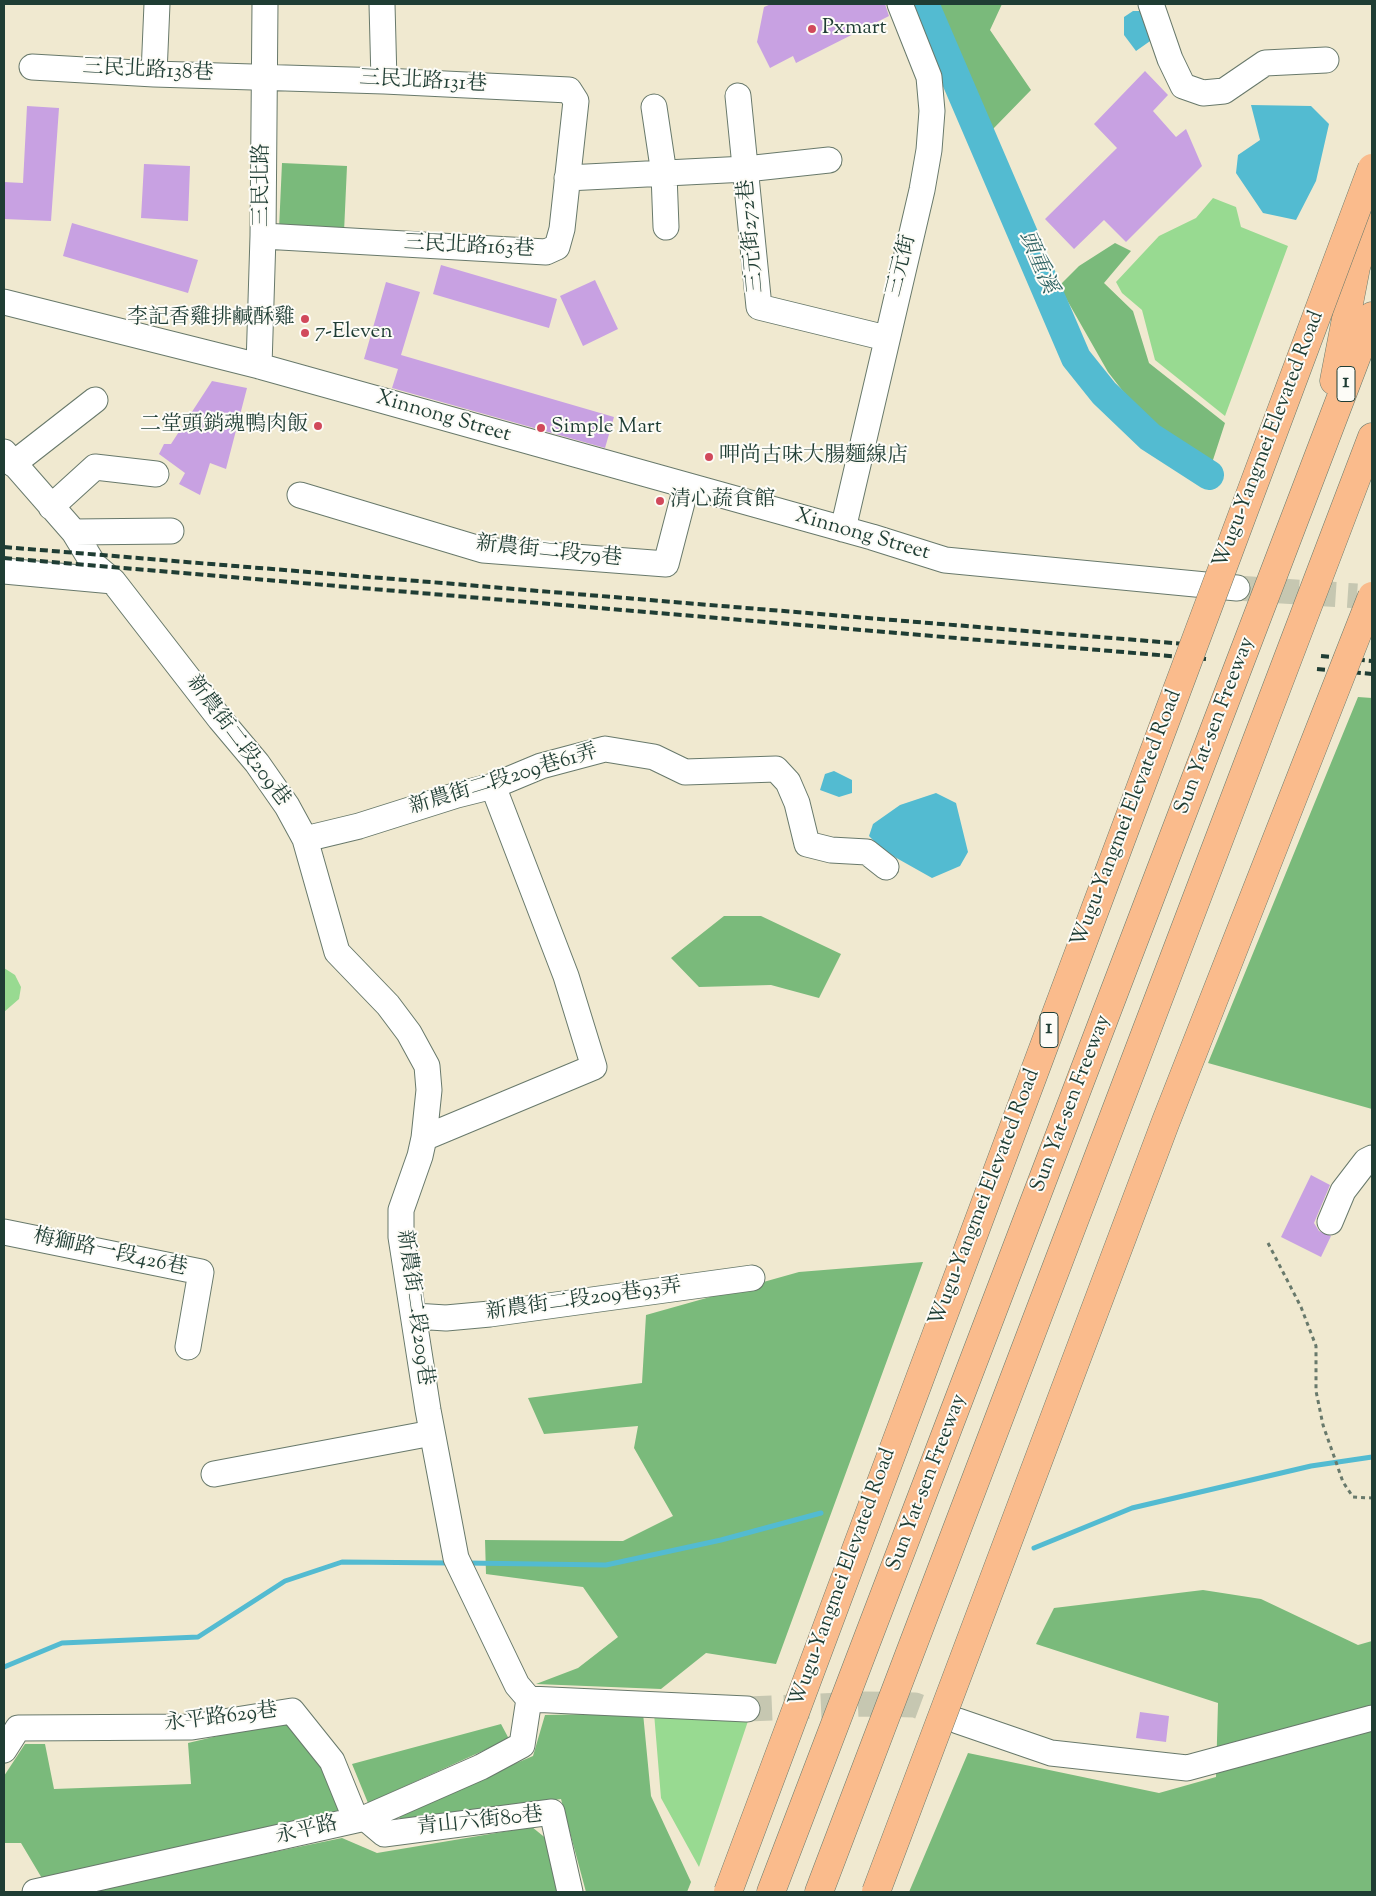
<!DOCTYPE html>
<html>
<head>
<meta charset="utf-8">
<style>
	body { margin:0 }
	#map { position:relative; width:1376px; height:1896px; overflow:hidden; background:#f0e9d0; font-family:"Sorts Mill Goudy",serif }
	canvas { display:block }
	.frame { position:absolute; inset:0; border:5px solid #1f3d34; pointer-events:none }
</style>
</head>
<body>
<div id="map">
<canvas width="1376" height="1896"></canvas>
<div class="frame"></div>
</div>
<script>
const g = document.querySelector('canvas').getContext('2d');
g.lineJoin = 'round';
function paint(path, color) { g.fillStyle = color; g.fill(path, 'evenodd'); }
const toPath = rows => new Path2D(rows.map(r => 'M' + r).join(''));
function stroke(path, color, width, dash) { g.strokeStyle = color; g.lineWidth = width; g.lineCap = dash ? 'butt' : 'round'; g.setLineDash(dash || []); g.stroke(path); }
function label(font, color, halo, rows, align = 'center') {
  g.font = font + ' "Sorts Mill Goudy","Noto Serif TC",serif'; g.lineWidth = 4; g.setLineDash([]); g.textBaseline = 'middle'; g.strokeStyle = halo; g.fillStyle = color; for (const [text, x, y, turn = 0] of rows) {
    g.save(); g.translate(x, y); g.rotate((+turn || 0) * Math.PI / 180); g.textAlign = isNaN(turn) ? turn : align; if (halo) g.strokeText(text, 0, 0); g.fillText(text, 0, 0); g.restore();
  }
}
paint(toPath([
	[1213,198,1236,207,1241,227,1288,246,1225,416,1155,360,1142,310,1122,293,1116,282,1159,236,1196,218],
	[4,968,15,975,21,987,19,999,4,1012],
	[654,1713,748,1721,699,1867,661,1798]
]), '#98da91');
paint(toPath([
	[939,4,1002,4,990,30,1031,90,993,129],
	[282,163,347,166,344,232,279,229],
	[1115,243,1131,251,1104,283,1133,311,1149,363,1225,423,1212,463,1143,417,1108,372,1059,286,1079,266],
	[1358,697,1372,698,1372,1109,1208,1063],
	[724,916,761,916,841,954,819,998,771,985,699,987,671,958],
	[923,1262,776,1664,706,1653,661,1689,536,1684,578,1668,618,1637,583,1587,486,1574,485,1540,623,1541,673,1516,634,1448,638,1426,544,1434,528,1398,642,1383,646,1315,799,1272],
	[1203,1590,1261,1599,1358,1645,1372,1641,1372,1892,909,1892,968,1753,1159,1793,1216,1777,1218,1703,1036,1644,1054,1608],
	[643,1713,651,1796,691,1882,687,1892,586,1892,561,1799,403,1823,397,1814,533,1756,545,1715],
	[285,1720,325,1765,339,1811,43,1880,21,1843,4,1843,4,1776,25,1744,45,1744,54,1789,191,1784,188,1743],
	[501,1724,509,1739,368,1803,352,1764],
	[532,1827,548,1840,561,1892,80,1892,342,1838,377,1853]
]), '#7aba7b');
paint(toPath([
	[1133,11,1145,11,1153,39,1136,51,1124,35,1124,17],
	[1251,105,1311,106,1329,124,1316,181,1296,220,1263,213,1236,173,1238,155,1260,140],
	[834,771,852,780,852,793,839,797,820,790,825,774],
	[936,793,956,803,968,852,960,866,932,878,884,851,869,836,873,824,900,805]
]), '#53bbd1');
stroke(toPath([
	[1034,1548,1132,1508,1311,1466,1372,1457],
	[467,1563,606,1565,721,1540,821,1513],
	[4,1667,62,1643,198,1637,285,1581,342,1562,451,1563]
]), '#53bbd1', 5);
stroke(toPath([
	[924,4,1076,358,1104,393,1150,437,1209,475]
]), '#53bbd1', 30);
paint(toPath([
	[771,4,885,4,889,16,796,63,793,56,770,68,757,42,764,7],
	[1145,71,1168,95,1153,111,1176,137,1186,129,1202,166,1126,242,1104,220,1074,249,1045,219,1117,148,1094,124],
	[27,106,59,108,51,221,4,219,4,182,23,183],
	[144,164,190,166,188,221,141,218],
	[72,223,198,260,188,293,63,256],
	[441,265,557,299,549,328,433,294],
	[595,280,618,329,583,346,560,296],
	[386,282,420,292,401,355,614,417,605,448,392,388,398,369,364,359],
	[212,381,247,388,226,469,210,463,200,495,179,484,185,473,159,454,164,444,171,444],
	[1311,1175,1330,1185,1314,1223,1319,1231,1331,1236,1321,1257,1281,1237],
	[1140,1712,1169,1716,1166,1742,1136,1738]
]), '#c8a1e2');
stroke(toPath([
	[1237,588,1357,596],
	[747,1709,865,1704,915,1705,958,1721]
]), '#c6c7b1', 25, [25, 12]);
const minor = toPath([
	[382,4,384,81],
	[1151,4,1170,59,1183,86,1203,93,1224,91,1265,63,1326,60],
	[32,67,154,74,384,81,569,90,576,101,562,229,557,247,546,252,263,236],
	[154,74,157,4],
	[738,96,759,307,886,338],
	[654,107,664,174,666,227],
	[567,178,746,169,829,160],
	[4,302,259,366,872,537,945,560,1237,588],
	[259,366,263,236,265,4],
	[4,452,74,532,94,565,113,581,220,719,257,763,287,806,305,839,337,952,388,1005,409,1033,427,1066,429,1090,424,1138,420,1156,401,1210,401,1237,428,1410,456,1558,517,1685,529,1699],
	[13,464,95,400],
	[300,495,483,550,666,564,686,487],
	[51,507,95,467,156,474],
	[843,529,922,190,929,150,932,111,929,77,900,4],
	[74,532,171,531],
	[4,571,113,581],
	[305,839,359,826,457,795,493,786,541,766,605,749,654,757,685,772,776,769,788,782,797,803,807,844,831,850,867,852,886,867],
	[424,1138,594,1067,566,976,493,786],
	[1330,1222,1343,1191,1366,1161,1372,1158],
	[4,1232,201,1272,188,1347],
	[414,1316,446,1318,490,1314,752,1278],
	[214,1474,432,1433],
	[529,1699,747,1709],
	[958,1721,1051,1753,1187,1768,1372,1718],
	[4,1750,18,1728,192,1727,292,1711,332,1761,356,1820],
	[365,1818,384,1834,552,1812,570,1892],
	[35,1892,365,1818,481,1767,522,1745,529,1699]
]);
const highway = toPath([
	[1334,381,1356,267,1372,217],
	[771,1892,1372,316],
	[819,1892,1372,437]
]);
stroke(minor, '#68796b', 27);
stroke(highway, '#68796b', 29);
stroke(toPath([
	[1268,1243,1301,1307,1316,1346,1316,1391,1323,1425,1343,1482,1353,1497,1372,1498]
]), '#68796b', 3, [4, 4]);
stroke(minor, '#fff', 25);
stroke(highway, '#fabb8c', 28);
stroke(toPath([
	[4,547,1209,646],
	[4,558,1206,659],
	[1321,656,1372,661],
	[1317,669,1372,674]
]), '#1f3d34', 4, [8, 4]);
const highwayBridge = toPath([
	[728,1892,1372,168],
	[876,1892,1166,1121,1372,596]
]);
stroke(highwayBridge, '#68796b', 29, []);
stroke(highwayBridge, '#fabb8c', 28);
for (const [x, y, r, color] of [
	[812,29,5,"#d1495b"],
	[305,319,5,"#d1495b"],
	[305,333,5,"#d1495b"],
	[318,426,5,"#d1495b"],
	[541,428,5,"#d1495b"],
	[709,457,5,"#d1495b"],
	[660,501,5,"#d1495b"]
]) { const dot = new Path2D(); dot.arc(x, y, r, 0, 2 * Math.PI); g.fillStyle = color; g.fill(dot); stroke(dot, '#fdfcf7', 2); }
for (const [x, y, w] of [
	[1346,384,18],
	[1049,1030,18]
]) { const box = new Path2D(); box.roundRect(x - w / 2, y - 17.5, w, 35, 4); g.fillStyle = '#fdfcf7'; g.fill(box); stroke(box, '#1f3d34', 1); }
label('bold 20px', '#1f3d34', null, [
	["1",1346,384],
	["1",1049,1030]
]);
label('21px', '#1f3d34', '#fdfcf7', [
	["Pxmart",822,29],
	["李記香雞排鹹酥雞",295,319,"right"],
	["7-Eleven",315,333],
	["二堂頭銷魂鴨肉飯",308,426,"right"],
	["Simple Mart",551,428],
	["呷尚古味大腸麵線店",719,457],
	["清心蔬食館",670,501]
], 'left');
label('21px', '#1f3d34', '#fdfcf7', [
	["三民北路138巷",148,72,3],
	["三民北路131巷",423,83,3],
	["三民北路",263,185,-90],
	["三元街272巷",753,236,-95],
	["三民北路163巷",469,248,3],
	["三元街",903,266,-76],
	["Xinnong Street",443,418,16],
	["Wugu-Yangmei Elevated Road",1270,440,-69],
	["Xinnong Street",862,536,16],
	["新農街二段79巷",549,553,6],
	["Sun Yat-sen Freeway",1216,726,-69],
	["新農街二段209巷",237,742,53],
	["新農街二段209巷61弄",504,781,-17],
	["Wugu-Yangmei Elevated Road",1128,819,-69],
	["Sun Yat-sen Freeway",1072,1104,-69],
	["Wugu-Yangmei Elevated Road",986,1198,-69],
	["梅獅路一段426巷",110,1254,12],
	["新農街二段209巷93弄",584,1301,-8],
	["新農街二段209巷",413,1308,82],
	["Sun Yat-sen Freeway",928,1483,-69],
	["Wugu-Yangmei Elevated Road",844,1578,-70],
	["永平路629巷",221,1719,-7],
	["青山六街80巷",480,1823,-6],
	["永平路",307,1832,-13]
]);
label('italic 22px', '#2f6363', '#fdfcf7', [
	["頭重溪",1036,263,67]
]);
</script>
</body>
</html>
